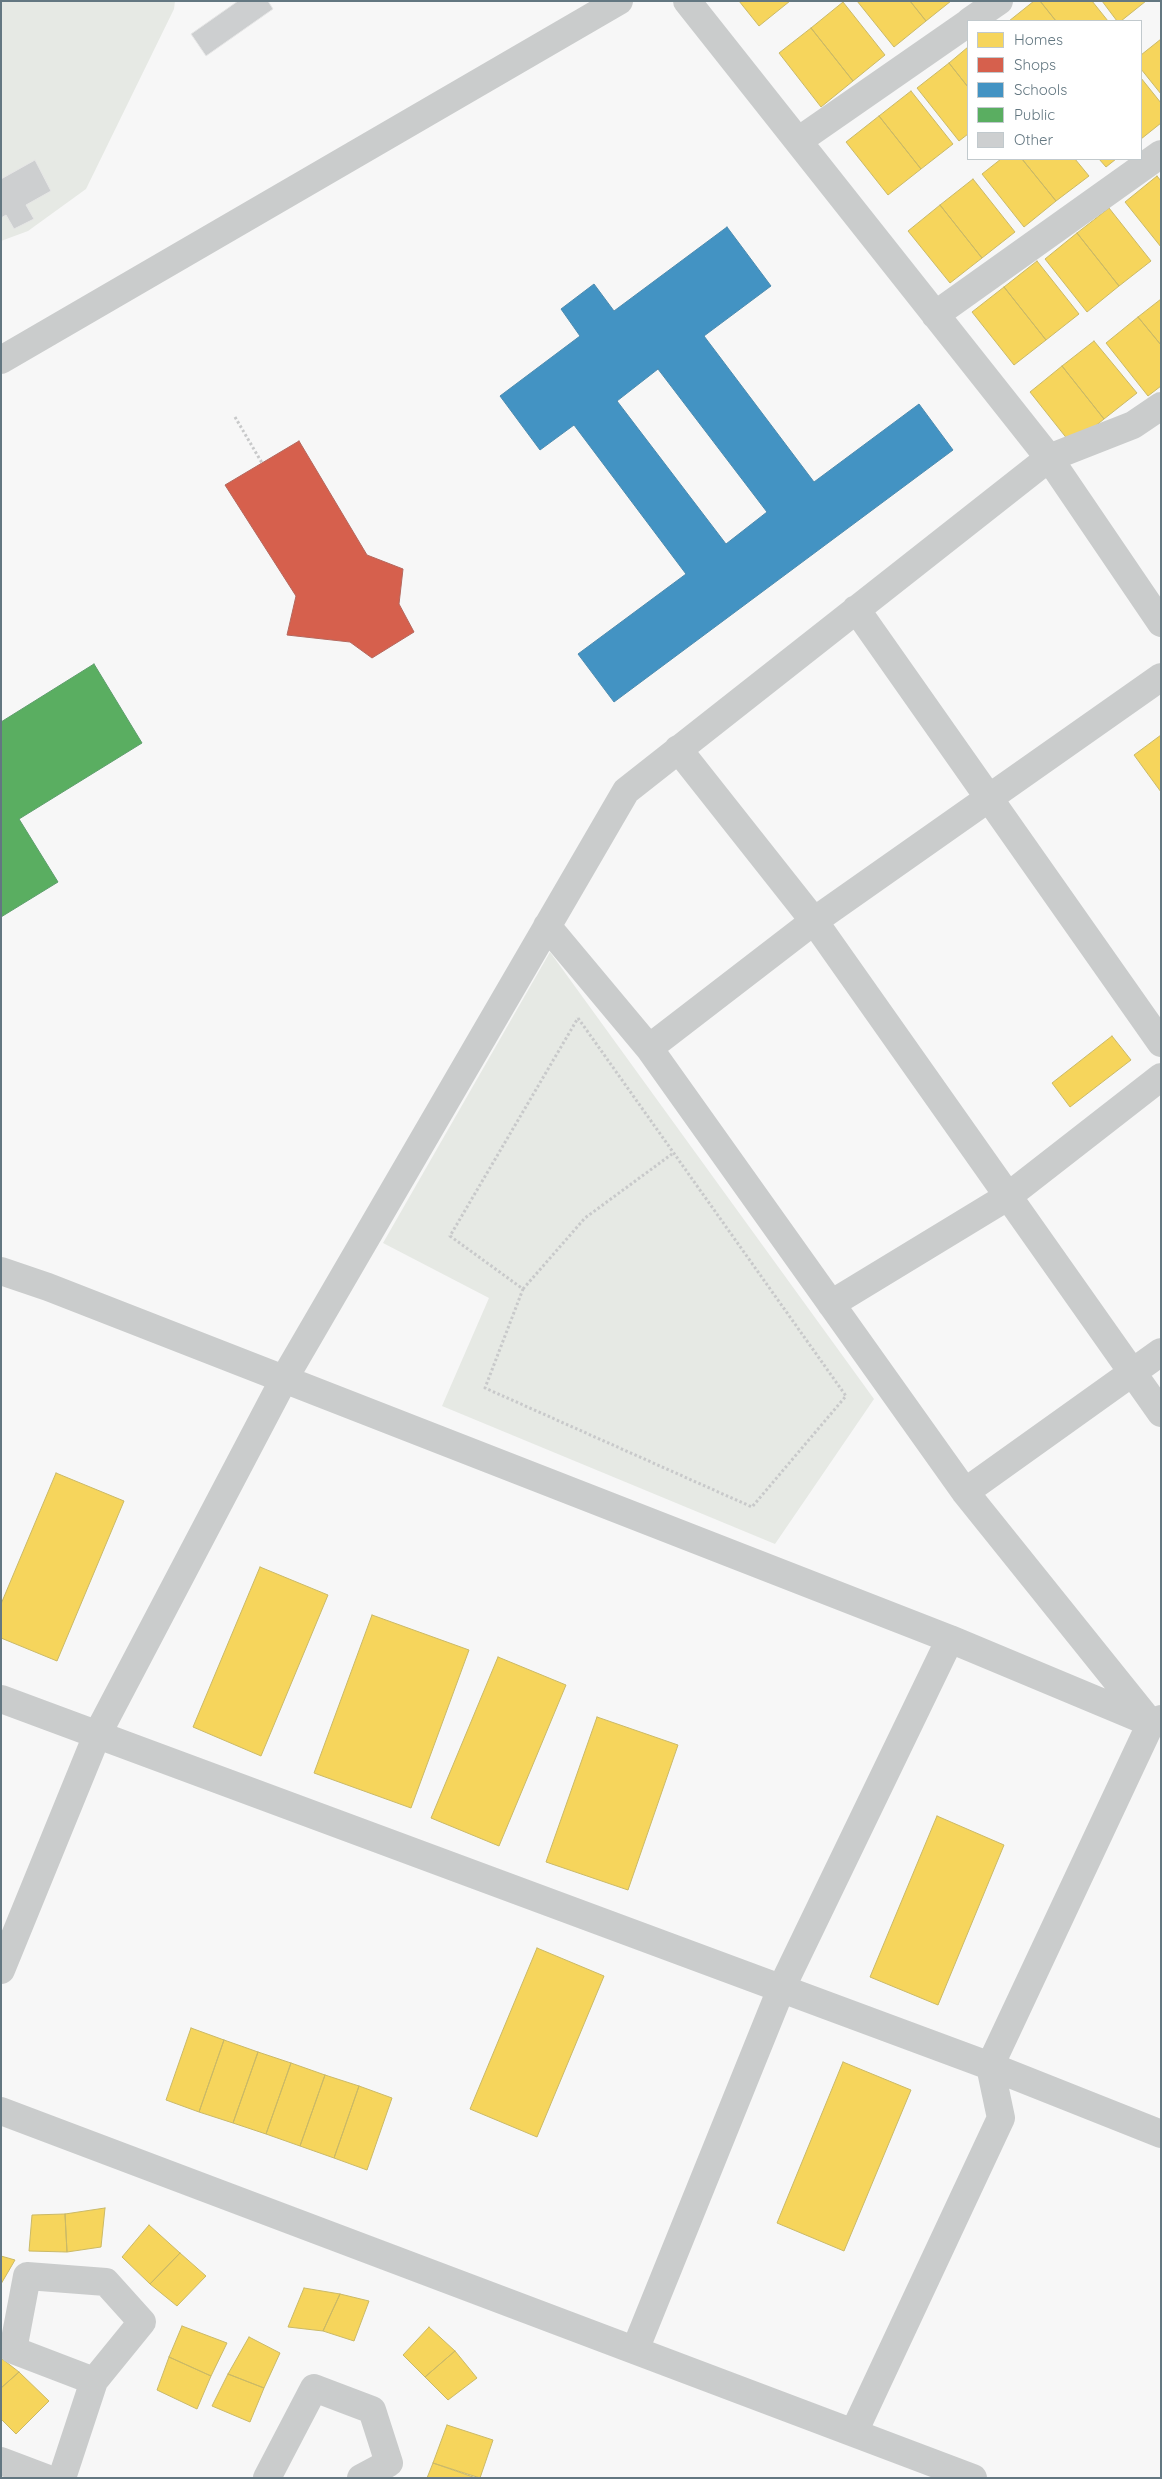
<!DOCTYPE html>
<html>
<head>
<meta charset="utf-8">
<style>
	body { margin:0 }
	#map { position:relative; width:1162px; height:2479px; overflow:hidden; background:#f7f7f7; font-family:Quicksand,sans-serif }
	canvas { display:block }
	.frame { position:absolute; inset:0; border:2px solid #637781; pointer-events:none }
	.legend { position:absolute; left:967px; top:20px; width:175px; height:140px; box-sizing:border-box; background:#fff; border:1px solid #c1c9cd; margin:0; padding:6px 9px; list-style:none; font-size:15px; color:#637781 }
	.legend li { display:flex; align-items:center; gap:10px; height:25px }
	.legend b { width:25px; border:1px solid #c1c9cd }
</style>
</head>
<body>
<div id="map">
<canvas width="1162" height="2479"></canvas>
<div class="frame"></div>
<ul class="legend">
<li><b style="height:14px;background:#f6d55c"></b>Homes</li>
<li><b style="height:14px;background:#d6604d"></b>Shops</li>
<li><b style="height:14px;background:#4393c3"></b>Schools</li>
<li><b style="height:14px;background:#5aae61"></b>Public</li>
<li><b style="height:14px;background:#cdcfd0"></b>Other</li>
</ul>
</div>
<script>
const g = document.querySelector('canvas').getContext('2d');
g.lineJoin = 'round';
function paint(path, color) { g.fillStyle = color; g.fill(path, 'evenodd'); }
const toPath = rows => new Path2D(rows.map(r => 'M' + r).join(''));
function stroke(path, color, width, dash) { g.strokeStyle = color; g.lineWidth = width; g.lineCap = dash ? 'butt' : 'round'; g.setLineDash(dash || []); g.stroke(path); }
paint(toPath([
	[1,1,175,1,174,9,86,189,28,231,1,241],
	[550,952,874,1399,775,1544,442,1406,489,1298,383,1243]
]), '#e6e9e4');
const homes = toPath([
	[739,1,790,1,759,26,739,1],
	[857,1,910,1,926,21,894,47,857,1],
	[910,1,951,1,926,21,910,1],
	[1034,1,1040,1,1056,21,1009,21,1034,1],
	[1040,1,1092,1,1108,21,1056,21,1040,1],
	[1102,1,1146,1,1121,21,1117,21,1102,1],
	[843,2,885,55,853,81,811,28,843,2],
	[811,28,853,81,821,107,779,53,811,28],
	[1161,39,1161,94,1141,69,1141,55,1161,39],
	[968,47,968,87,949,63,968,47],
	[949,63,968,87,968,134,959,141,917,88,949,63],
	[1141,78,1161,103,1161,123,1141,139,1141,78],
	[911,91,953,144,921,169,879,116,911,91],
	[879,116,921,169,888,195,846,142,879,116],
	[1001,159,1022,159,1056,201,1024,227,982,174,1001,159],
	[1022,159,1075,159,1089,176,1056,201,1022,159],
	[1099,159,1116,159,1106,167,1099,159],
	[1157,176,1161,181,1161,247,1125,202,1157,176],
	[973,179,1015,232,982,258,940,205,973,179],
	[940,205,982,258,950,283,908,231,940,205],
	[1109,208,1151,261,1119,286,1077,233,1109,208],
	[1077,233,1119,286,1087,312,1045,259,1077,233],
	[1037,261,1079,314,1046,340,1004,287,1037,261],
	[1004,287,1046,340,1014,365,972,312,1004,287],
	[1161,299,1161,345,1138,317,1161,299],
	[1138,317,1161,345,1161,386,1148,396,1106,343,1138,317],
	[1094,341,1137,393,1104,419,1062,366,1094,341],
	[1062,366,1104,419,1072,445,1030,392,1062,366],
	[1161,735,1161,792,1134,755,1161,735],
	[1112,1036,1131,1060,1070,1107,1052,1083,1112,1036],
	[56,1473,124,1501,57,1661,1,1638,1,1604,56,1473],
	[260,1567,328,1595,261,1756,193,1727,260,1567],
	[372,1615,469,1650,411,1808,314,1773,372,1615],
	[498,1657,566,1685,499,1846,431,1818,498,1657],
	[597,1717,678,1745,628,1890,546,1862,597,1717],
	[937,1816,1004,1845,938,2005,870,1977,937,1816],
	[537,1948,604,1976,537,2137,470,2109,537,1948],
	[191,2028,224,2040,199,2112,166,2100,191,2028],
	[224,2040,258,2052,233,2123,199,2112,224,2040],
	[258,2052,291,2063,266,2134,233,2123,258,2052],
	[843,2062,911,2090,844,2251,777,2223,843,2062],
	[291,2063,325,2075,300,2146,266,2134,291,2063],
	[325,2075,359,2086,334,2158,300,2146,325,2075],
	[359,2086,392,2098,367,2170,334,2158,359,2086],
	[105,2208,101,2247,67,2252,65,2214,105,2208],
	[65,2214,67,2252,29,2251,32,2215,65,2214],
	[149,2225,180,2253,150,2284,122,2257,149,2225],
	[180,2253,206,2276,177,2306,150,2284,180,2253],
	[1,2256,15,2260,1,2284,1,2256],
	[304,2288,340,2294,323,2331,288,2327,304,2288],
	[340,2294,369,2301,354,2341,323,2331,340,2294],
	[182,2326,227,2343,211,2376,169,2357,182,2326],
	[429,2327,455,2351,425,2377,403,2355,429,2327],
	[249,2337,280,2353,264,2388,228,2374,249,2337],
	[455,2351,477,2378,448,2400,425,2377,455,2351],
	[169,2357,211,2376,197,2409,157,2390,169,2357],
	[1,2358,19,2372,1,2388,1,2358],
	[19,2372,49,2401,16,2434,1,2419,1,2388,19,2372],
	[228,2374,264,2388,250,2422,212,2406,228,2374],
	[447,2425,493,2440,480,2478,433,2463,447,2425],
	[433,2463,476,2478,427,2478,433,2463]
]);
paint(homes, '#f6d55c');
stroke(homes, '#cab967', 1);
const shops = toPath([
	[299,441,367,555,403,569,399,604,414,632,372,658,350,642,287,635,296,596,225,485,299,441]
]);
paint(shops, '#d6604d');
stroke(shops, '#b4675d', 1);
const schools = toPath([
	[727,227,771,286,704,336,814,482,919,404,953,450,614,702,578,654,686,574,574,425,540,450,500,396,580,336,561,309,594,284,614,311,727,227],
	[658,369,767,512,726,544,617,401,658,369]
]);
paint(schools, '#4393c3');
stroke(schools, '#4d8baf', 1);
const public = toPath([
	[94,664,142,743,19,819,58,882,1,917,1,722,94,664]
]);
paint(public, '#5aae61');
stroke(public, '#5d9e6b', 1);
const building = toPath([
	[238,1,268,1,273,9,206,56,191,34,238,1],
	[35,160,51,191,26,205,34,219,14,229,6,215,1,218,1,179,35,160]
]);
paint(building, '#cdcfd0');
stroke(building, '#e6e6e6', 1);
stroke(toPath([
	[235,417,262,463],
	[578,1018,846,1396,752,1507,485,1388,523,1289,450,1236,578,1018],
	[523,1289,585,1218,672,1154]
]), '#c8c9ca', 3, [2.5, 2.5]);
stroke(toPath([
	[687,1,1049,458,1161,623],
	[970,21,999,1],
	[798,141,968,23],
	[935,315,1161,154],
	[1,360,619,1],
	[856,609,1161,1043],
	[1161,677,814,921,1161,1413],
	[547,926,649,1048,814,921,678,749],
	[649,1048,965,1492,1149,1721],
	[1,1271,48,1287,950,1639,1151,1723],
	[831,1304,1007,1197,1161,1077],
	[965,1492,1161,1352],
	[1,1699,990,2066,1151,1723,1161,1719],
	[1,1970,97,1735,284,1379,626,791,1049,458,1133,425,1161,406],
	[1,2111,973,2478],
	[635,2350,781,1989,950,1639],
	[854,2432,1001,2118,990,2066,1161,2134],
	[1,2461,46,2478],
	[62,2478,94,2381,142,2322,106,2282,27,2276,13,2350,94,2381],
	[267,2478,314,2388,372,2410,389,2463,361,2478]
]), '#cacccc', 28);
</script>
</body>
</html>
